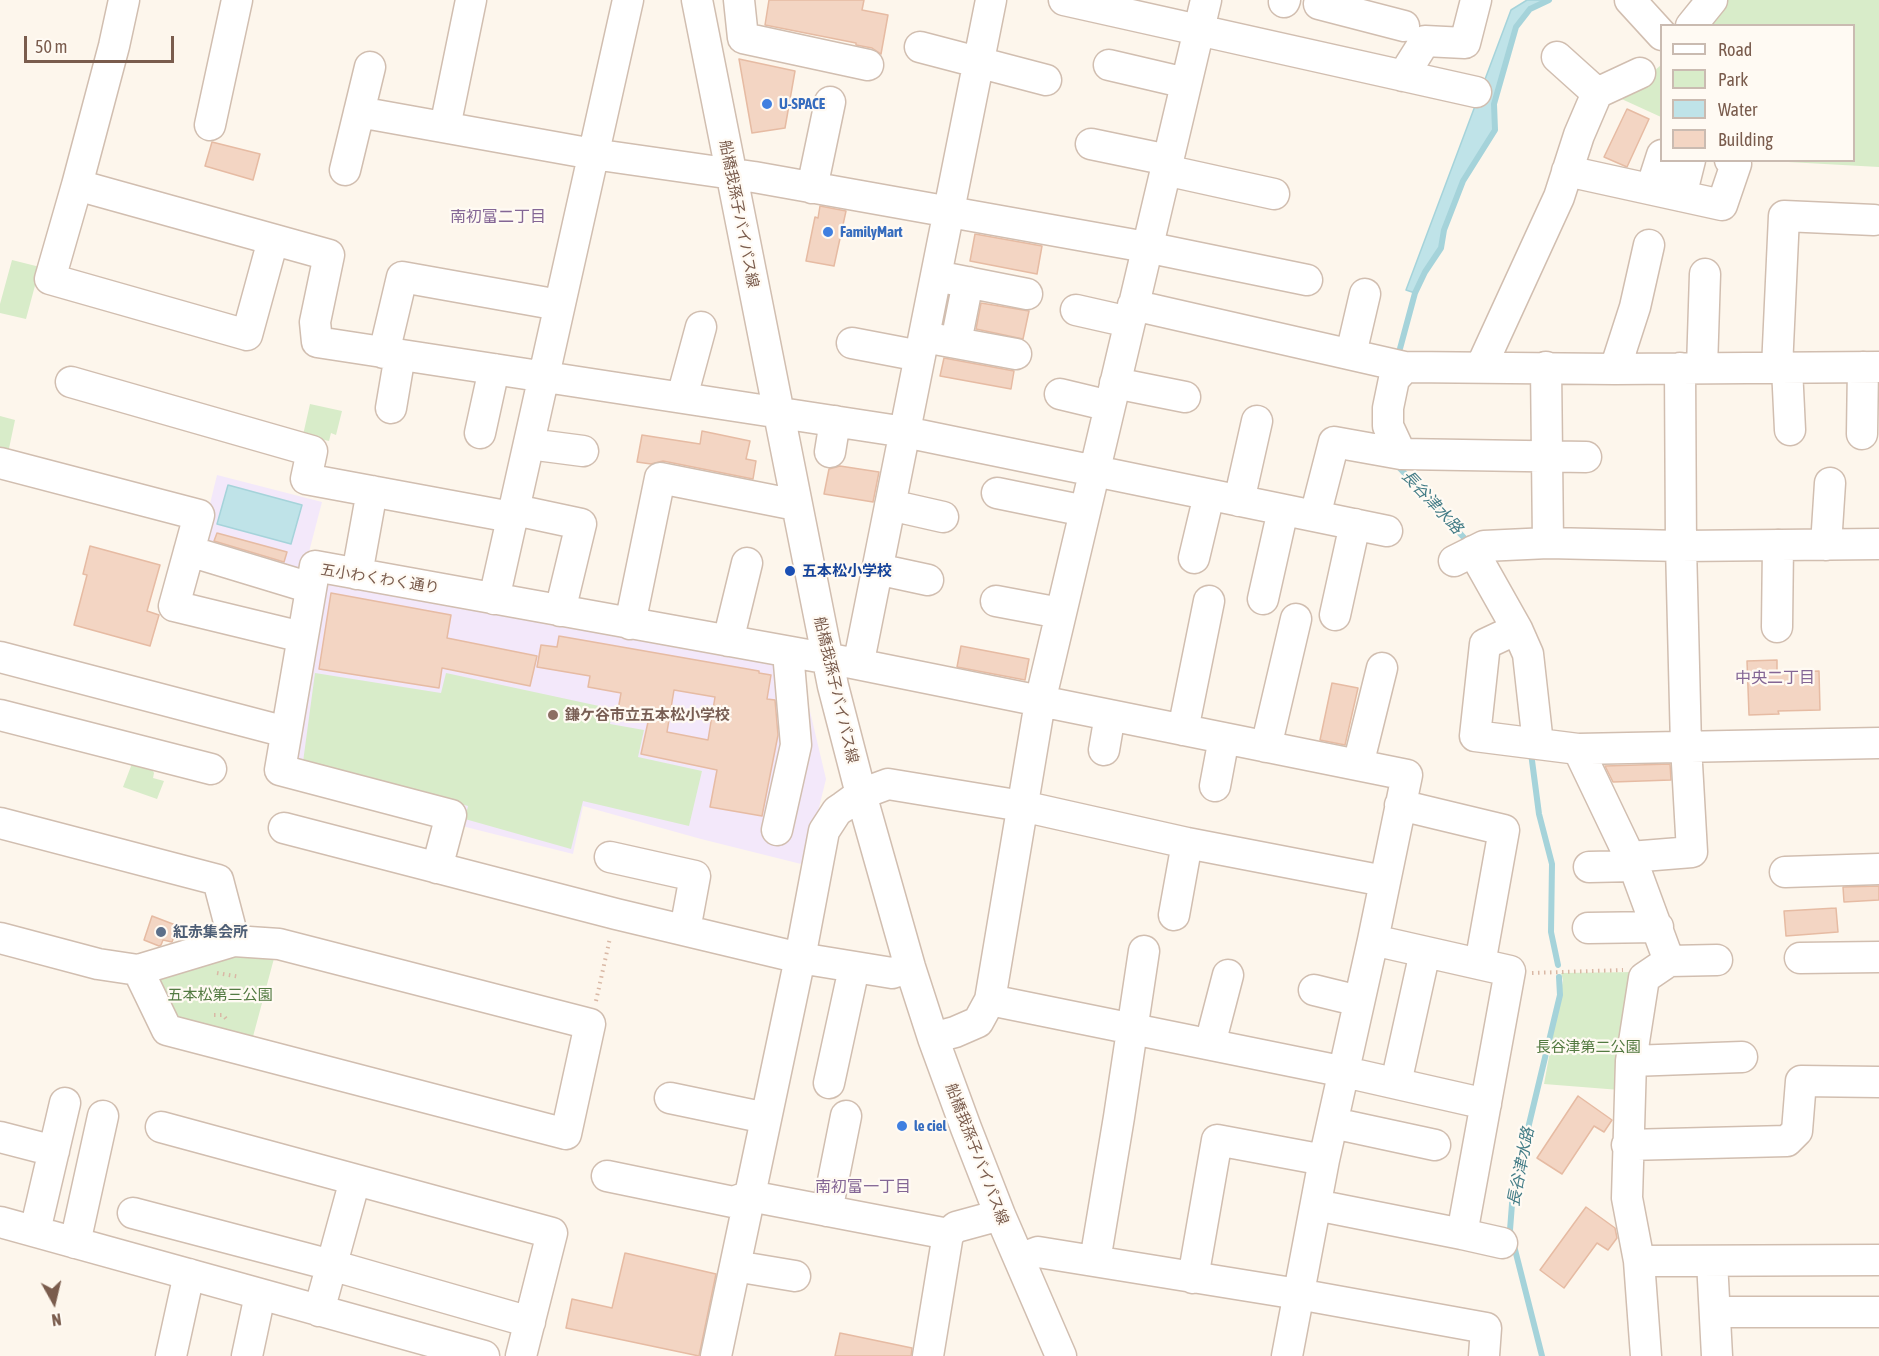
<!DOCTYPE html>
<html>
<head>
<meta charset="utf-8">
<style>
	body { margin:0 }
	#map { position:relative; width:1879px; height:1356px; overflow:hidden; background:#fdf6ec; font-family:"Asap Condensed",sans-serif }
	canvas { display:block }
	.legend { position:absolute; left:1660px; top:24px; width:195px; height:138px; box-sizing:border-box; background:#fffaf3; border:2px solid #cabbb1; margin:0; padding:8px 10px; list-style:none; font-size:18px; color:#7a5c4d }
	.legend li { display:flex; align-items:center; gap:12px; height:30px }
	.legend b { width:30px; border:2px solid #cabbb1 }
	.north { position:absolute; left:24px; top:1272px; width:60px; height:60px; -webkit-text-stroke:4px #fffaf3; paint-order:stroke; rotate:172deg; font-size:16px; font-weight:700; line-height:24px; text-align:center; color:#7a5c4d }
	.north::after { content:''; display:block; margin:auto; width:21px; height:27px; background:#7a5c4d; clip-path:polygon(50% 0,100% 100%,50% 72%,0 100%) }
	.scale { position:absolute; left:24px; top:36px; width:150px; height:27px; box-sizing:border-box; border:3px solid #7a5c4d; border-top:0; padding-left:8px; font-size:18px; line-height:21px; white-space:nowrap; color:#7a5c4d; -webkit-text-stroke:4px #fffaf3; paint-order:stroke }
</style>
</head>
<body>
<div id="map">
<canvas width="1879" height="1356"></canvas>
<ul class="legend">
<li><b style="height:8px;background:#fff"></b>Road</li>
<li><b style="height:16px;background:#d8ecc9"></b>Park</li>
<li><b style="height:16px;background:#bfe3e8"></b>Water</li>
<li><b style="height:16px;background:#f3d5c3"></b>Building</li>
</ul>
<div class="north">N</div>
<div class="scale">50 m</div>
</div>
<script>
const g = document.querySelector('canvas').getContext('2d');
g.lineJoin = 'round';
function paint(path, color) { g.fillStyle = color; g.fill(path, 'evenodd'); }
const toPath = rows => new Path2D(rows.map(r => 'M' + r).join(''));
function stroke(path, color, width, dash) { g.strokeStyle = color; g.lineWidth = width; g.lineCap = dash ? 'butt' : 'round'; g.setLineDash(dash || []); g.stroke(path); }
function label(font, color, halo, rows, align = 'center') {
  g.font = font + ' "Asap Condensed","Noto Sans JP",sans-serif'; g.lineWidth = 4.5; g.setLineDash([]); g.textBaseline = 'middle'; g.strokeStyle = halo; g.fillStyle = color; for (const [text, x, y, turn = 0] of rows) {
    g.save(); g.translate(x, y); g.rotate((+turn || 0) * Math.PI / 180); g.textAlign = isNaN(turn) ? turn : align; if (halo) g.strokeText(text, 0, 0); g.fillText(text, 0, 0); g.restore();
  }
}
paint(toPath([
	[217,475,322,502,303,575,199,549],
	[319,576,800,669,826,779,805,865,701,839,583,806,573,854,454,824,291,767]
]), '#f3e8fa');
paint(toPath([
	[1720,0,1879,0,1879,167,1770,161,1854,160,1854,26,1698,26],
	[1661,65,1661,117,1615,96,1647,77],
	[12,260,40,267,26,319,0,313,0,304],
	[310,404,342,411,336,435,331,433,329,441,303,435],
	[0,416,15,420,7,458,0,456],
	[315,673,441,693,446,673,613,709,610,724,644,730,638,757,702,771,689,826,583,801,571,849,465,819,468,806,303,762],
	[133,761,150,765,154,773,153,778,164,781,157,799,123,787],
	[276,951,251,1044,180,1026,155,974,205,957],
	[1637,972,1620,1090,1544,1084,1563,980,1561,973]
]), '#d8ecc9');
const water = toPath([
	[1527,0,1549,0,1530,9,1516,27,1494,104,1495,130,1463,181,1444,230,1441,248,1425,272,1415,293,1406,290,1511,10,1527,0],
	[228,485,302,505,291,544,217,524,228,485]
]);
paint(water, '#bfe3e8');
stroke(water, '#a5d3da', 1.5);
stroke(toPath([
	[1398,356,1415,293,1425,272,1441,248,1444,230,1463,181,1495,130,1494,104,1516,27,1530,9,1549,0],
	[1396,464,1467,541],
	[1531,753,1539,814,1552,864,1551,932,1558,965],
	[1542,1356,1510,1230,1513,1191,1560,995,1559,977]
]), '#a5d3da', 6);
const building = toPath([
	[769,0,864,0,862,10,888,15,881,54,872,48,856,45,856,43,765,25,769,0],
	[739,59,795,71,785,128,752,133,739,59],
	[1627,109,1649,119,1627,167,1604,157,1627,109],
	[212,142,260,154,253,180,205,166,212,142],
	[820,206,846,211,834,266,806,261,815,217,818,218,820,206],
	[975,234,1042,246,1037,274,970,261,975,234],
	[981,303,1029,311,1023,339,976,329,981,303],
	[944,358,1014,371,1011,389,940,376,944,358],
	[702,431,750,441,746,459,756,461,753,479,663,461,651,464,637,462,642,435,700,444,702,431],
	[840,466,879,472,873,502,824,494,829,469,840,466],
	[217,533,287,552,284,562,214,541,217,533],
	[90,546,160,565,147,611,159,615,150,646,74,625,87,575,83,574,90,546],
	[331,593,451,615,447,638,537,656,530,686,442,668,439,688,319,669,331,593],
	[559,636,759,671,759,673,771,675,767,699,775,700,778,735,762,816,710,807,717,770,641,754,648,722,617,716,621,693,588,687,590,676,537,667,541,645,557,647,559,636],
	[674,690,715,697,708,740,667,732,674,690],
	[961,646,1029,659,1025,680,957,667,961,646],
	[1777,660,1777,673,1819,671,1820,710,1778,711,1779,714,1749,715,1747,661,1777,660],
	[1332,683,1358,688,1345,745,1320,740,1332,683],
	[1670,764,1671,780,1613,782,1605,766,1670,764],
	[1879,886,1879,900,1844,902,1843,887,1879,886],
	[1836,908,1838,932,1786,936,1784,911,1836,908],
	[152,916,178,926,172,942,163,940,161,945,159,946,144,940,152,916],
	[1578,1096,1612,1120,1604,1132,1594,1126,1562,1174,1537,1158,1578,1096],
	[1586,1207,1615,1228,1617,1238,1608,1250,1597,1243,1564,1288,1540,1270,1586,1207],
	[625,1253,716,1274,699,1356,566,1328,572,1299,612,1308,625,1253],
	[840,1333,912,1348,911,1356,835,1356,840,1333]
]);
paint(building, '#f3d5c3');
stroke(building, '#e6bba3', 1.5);
const minor = toPath([
	[697,0,833,686,861,794,910,967,933,1038,966,1128,1000,1215,1061,1356],
	[739,0,743,38,868,65],
	[1064,0,1476,92],
	[1320,0,1319,4,1404,26],
	[1630,0,1662,35],
	[1284,2,1285,0],
	[1691,26,1712,0],
	[920,47,1046,80],
	[1557,57,1597,93],
	[1109,65,1186,83],
	[1403,76,1425,41,1465,43,1476,0],
	[359,112,593,154,754,177,1146,247,1307,280],
	[210,125,237,0],
	[445,127,471,0],
	[1091,144,1168,160],
	[345,170,370,67],
	[1165,170,1274,194],
	[1567,171,1722,205,1736,164,1730,160],
	[77,185,114,46,124,0],
	[812,188,830,102],
	[1651,189,1662,155],
	[1681,196,1690,160],
	[273,240,247,335,50,279,77,185,329,255,315,322,317,342,905,432,1387,531],
	[936,276,1027,294],
	[1133,305,1405,367,1615,369,1879,367],
	[1076,310,1129,322],
	[959,327,968,282],
	[924,337,1016,354],
	[852,343,920,356],
	[384,353,402,277,559,305],
	[1351,354,1365,294],
	[1481,367,1559,197,1579,135,1597,93,1640,73],
	[1546,367,1548,543],
	[1702,368,1705,274],
	[1777,368,1784,216,1874,220],
	[1787,368,1790,430],
	[1615,369,1635,307,1649,245],
	[71,382,312,451,306,479,511,517,520,511,581,524,560,611],
	[1115,383,1185,397],
	[1060,394,1110,406],
	[682,397,701,327],
	[391,408,400,355],
	[480,433,494,369],
	[1862,434,1863,367],
	[529,444,583,451],
	[830,452,835,421],
	[1401,454,1388,426,1388,408,1394,379,1405,367],
	[0,463,199,515,174,606,302,637],
	[997,493,1085,511],
	[1239,501,1257,421],
	[890,505,943,517],
	[1315,516,1334,442,1401,454,1586,457],
	[1826,545,1830,483],
	[189,551,311,588],
	[1473,551,1517,629,1528,654,1538,744],
	[1194,558,1209,495],
	[1454,561,1484,546,1548,543,1681,546,1879,544],
	[877,569,928,580],
	[357,574,372,491],
	[494,599,628,0],
	[1263,599,1283,510],
	[996,601,1060,613],
	[1335,615,1355,524],
	[630,624,660,478,796,505],
	[1777,627,1778,545],
	[1517,629,1485,644,1475,736,1578,749,1879,743],
	[728,641,747,563],
	[861,651,991,0],
	[0,657,286,732],
	[0,715,211,769],
	[1183,730,1209,601],
	[1266,747,1296,619],
	[1578,749,1634,866,1669,961,1644,978,1631,1061,1627,1198,1639,1261,1646,1356],
	[1104,750,1110,715],
	[1358,765,1382,668],
	[1215,786,1224,738],
	[1400,805,1504,830,1480,964],
	[0,823,218,880,234,941,279,944,590,1024,566,1134,167,1030,138,970,98,964,0,938],
	[284,828,616,914,800,958,892,973,910,967],
	[777,830,796,745,788,652],
	[610,857,695,876,685,930],
	[1630,857,1692,852,1686,746,1681,546,1680,368],
	[1589,867,1634,866],
	[437,868,451,815,280,770,315,566,852,663,1407,775,1373,940,1324,1160,1287,1356],
	[1785,872,1879,869],
	[1174,915,1187,843],
	[1588,928,1658,927],
	[1800,958,1879,957],
	[1669,961,1717,960],
	[138,970,234,941],
	[1314,990,1359,1001],
	[990,1000,1345,1072,1486,1104],
	[933,1038,955,1032,978,1022,990,1000,1040,702,1206,0],
	[1210,1044,1228,975],
	[1631,1061,1742,1057],
	[829,1083,854,968],
	[1396,1083,1425,952],
	[670,1098,766,1118],
	[1333,1123,1435,1145],
	[161,1127,552,1233,521,1356],
	[0,1137,54,1151],
	[1627,1145,1787,1141,1797,1131,1801,1081,1879,1082],
	[607,1176,733,1202,750,1196,948,1234],
	[1316,1205,1462,1234,1510,971,1373,940],
	[827,1211,846,1116],
	[133,1213,331,1265,530,1322],
	[0,1222,484,1356],
	[35,1231,65,1103],
	[1462,1234,1502,1243],
	[75,1243,103,1116],
	[1019,1259,1038,1252,1298,1294,1486,1328,1484,1356],
	[1095,1261,1119,1117,1144,951],
	[1639,1261,1879,1260],
	[1712,1261,1717,1356],
	[735,1266,795,1276],
	[1193,1278,1217,1140,1324,1160],
	[319,1311,355,1180],
	[1715,1312,1879,1312],
	[171,1356,189,1274],
	[247,1356,260,1295],
	[716,1356,800,958,824,831,837,811,843,807,861,794,888,784,1022,806,1187,843,1384,881],
	[928,1356,948,1234,956,1227,1000,1215]
]);
stroke(minor, '#d1beb0', 33);
stroke(toPath([
	[217,973,240,977],
	[1532,973,1623,970],
	[596,1001,610,938],
	[214,1015,223,1015,228,1021]
]), '#d9b8a5', 4, [1.5, 4.5]);
stroke(minor, '#fff', 30);
for (const [x, y, r, color] of [
	[767,104,6,"#3f7fe0"],
	[828,232,6,"#3f7fe0"],
	[790,571,6,"#1a4fb4"],
	[553,715,6,"#8d6e63"],
	[161,932,6,"#5c6f8a"],
	[902,1126,6,"#3f7fe0"]
]) { const dot = new Path2D(); dot.arc(x, y, r, 0, 2 * Math.PI); g.fillStyle = color; g.fill(dot); stroke(dot, '#fffaf3', 2); }
label('bold 15px', '#366cbe', '#fffaf3', [
	["U-SPACE",779,104],
	["FamilyMart",840,232],
	["le ciel",914,1126]
], 'left');
label('15px', '#7a5c4d', '#fffaf3', [
	["船橋我孫子バイパス線",739,214,79],
	["五小わくわく通り",380,579,9],
	["船橋我孫子バイパス線",836,690,77],
	["船橋我孫子バイパス線",977,1154,69]
]);
label('bold 15px', '#164399', '#fffaf3', [
	["五本松小学校",802,571]
], 'left');
label('bold 15px', '#785e54', '#fffaf3', [
	["鎌ケ谷市立五本松小学校",565,715]
], 'left');
label('bold 15px', '#4e5e75', '#fffaf3', [
	["紅赤集会所",173,932]
], 'left');
label('15px', '#537a41', '#fffaf3', [
	["五本松第三公園",220,995],
	["長谷津第二公園",1588,1047]
]);
label('16px', '#846695', '#fffaf3', [
	["南初富二丁目",498,217],
	["中央二丁目",1775,678],
	["南初富一丁目",863,1187]
]);
label('italic 16px', '#437c86', '#fffaf3', [
	["長谷津水路",1432,502,47],
	["長谷津水路",1521,1167,-79]
]);
</script>
</body>
</html>
